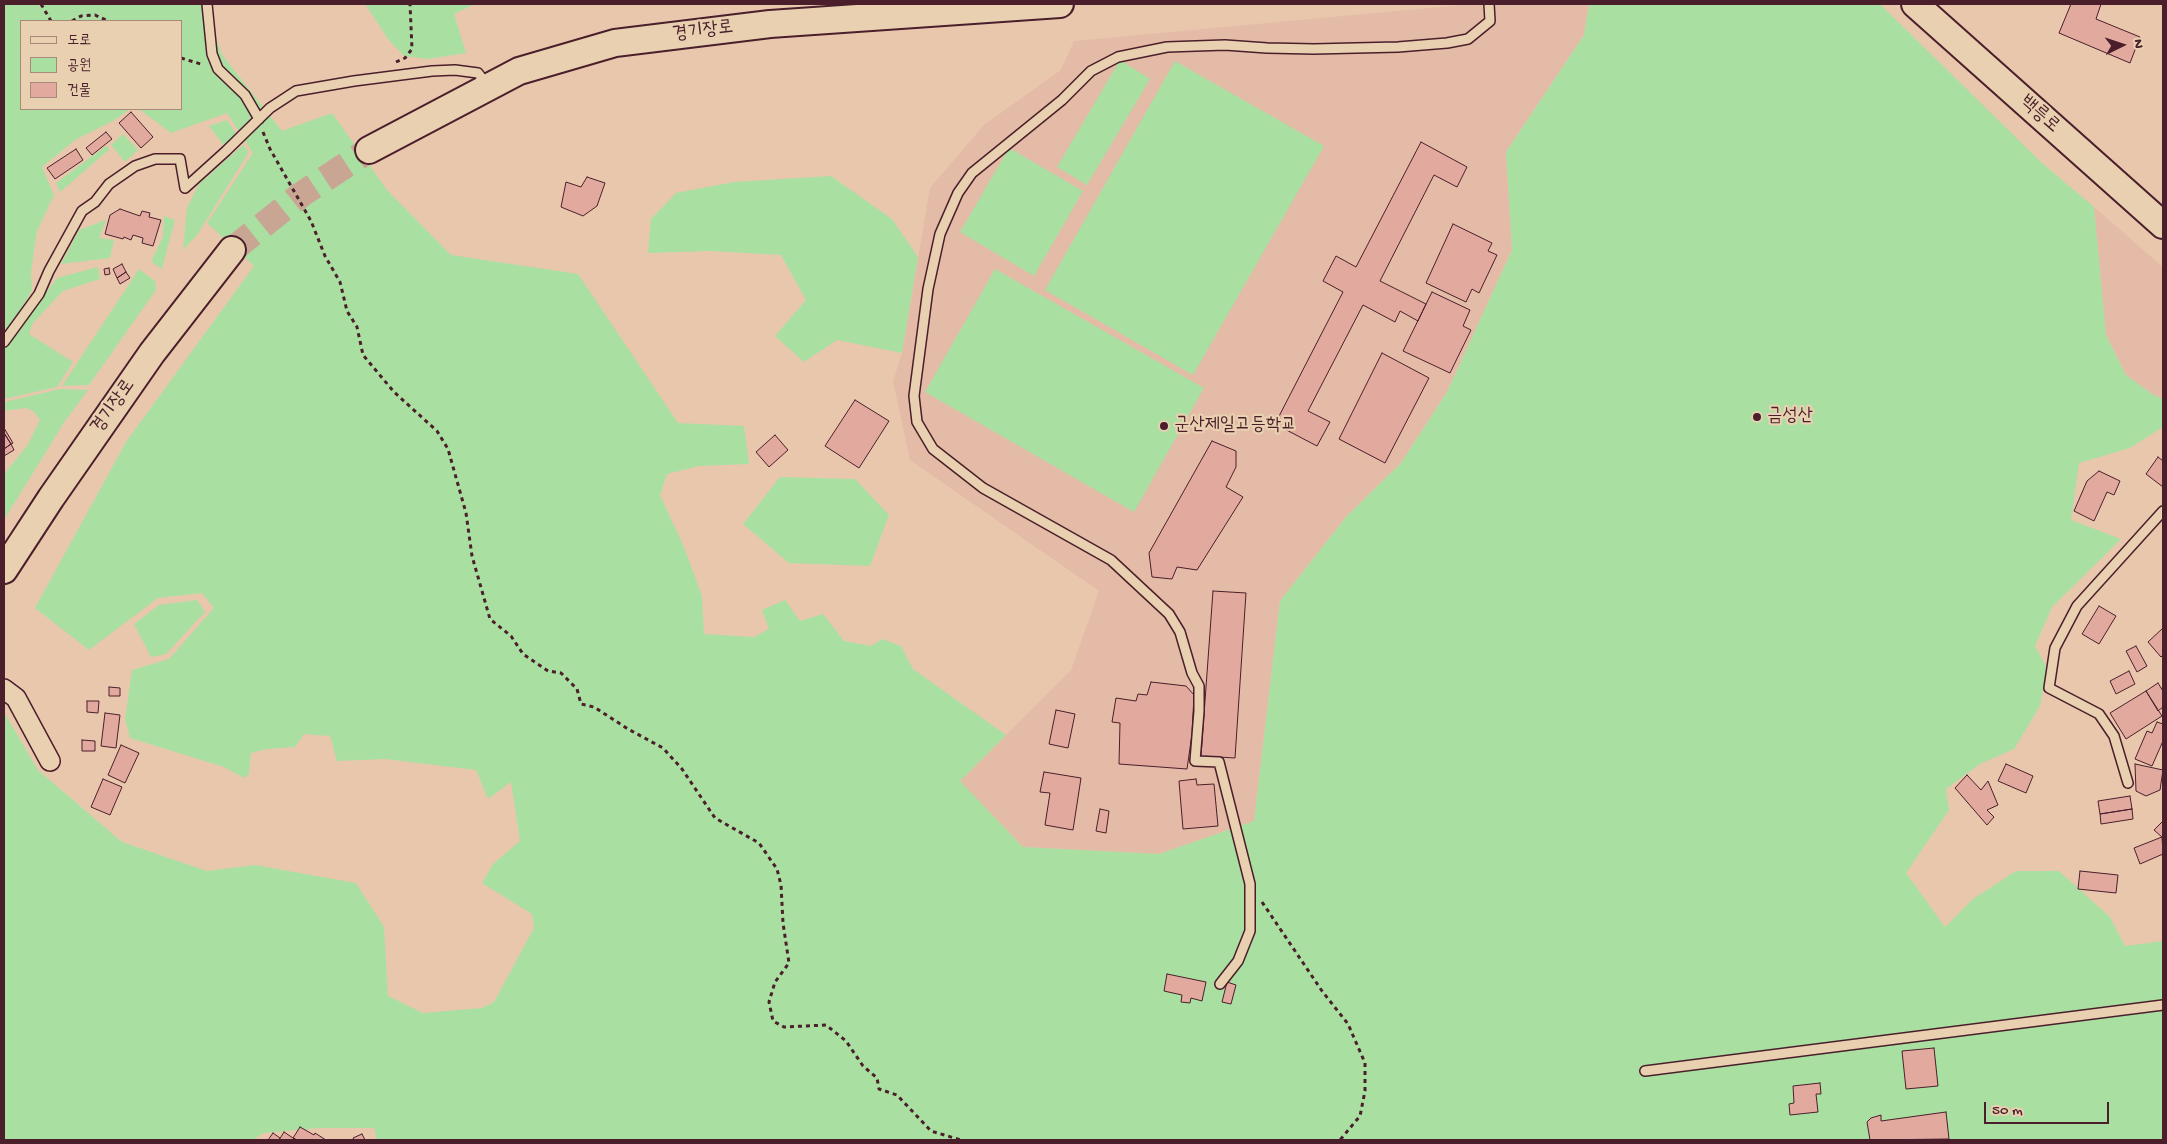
<!DOCTYPE html>
<html>
<head>
<meta charset="utf-8">
<style>
	body { margin:0 }
	#map { position:relative; width:2167px; height:1144px; overflow:hidden; background:#e9c7ad; font-family:"Gochi Hand","Poor Story",sans-serif }
	canvas { display:block }
	.frame { position:absolute; inset:0; border:5px solid #4a1f2b; pointer-events:none }
	.legend { position:absolute; left:20px; top:20px; width:162px; height:90px; box-sizing:border-box; background:#e8d0b0; border:1px solid #a9897b; margin:0; padding:6px 9px; list-style:none; font-size:15px; color:#4a1f2b }
	.legend li { display:flex; align-items:center; gap:10px; height:25px }
	.legend b { width:25px; border:1px solid #a9897b }
	.north { position:absolute; left:2097px; top:20px; width:50px; height:50px; -webkit-text-stroke:4px #e8d0b0; paint-order:stroke; rotate:86deg; font-size:14px; font-weight:700; line-height:20px; text-align:center; color:#4a1f2b }
	.north::after { content:''; display:block; margin:auto; width:18px; height:22px; background:#4a1f2b; clip-path:polygon(50% 0,100% 100%,50% 72%,0 100%) }
	.scale { position:absolute; left:1984px; top:1102px; width:125px; height:22px; box-sizing:border-box; border:2px solid #4a1f2b; border-top:0; padding-left:6px; font-size:15px; line-height:18px; white-space:nowrap; color:#4a1f2b; -webkit-text-stroke:4px #e8d0b0; paint-order:stroke }
</style>
</head>
<body>
<div id="map">
<canvas width="2167" height="1144"></canvas>
<div class="frame"></div>
<ul class="legend">
<li><b style="height:6px;background:#e8d0b0"></b>도로</li>
<li><b style="height:14px;background:#aadfa2"></b>공원</li>
<li><b style="height:14px;background:#e2aa9f"></b>건물</li>
</ul>
<div class="north">N</div>
<div class="scale">50 m</div>
</div>
<script>
const g = document.querySelector('canvas').getContext('2d');
g.lineJoin = 'round';
function paint(path, color) { g.fillStyle = color; g.fill(path, 'evenodd'); }
const toPath = rows => new Path2D(rows.map(r => 'M' + r).join(''));
function stroke(path, color, width, dash) { g.strokeStyle = color; g.lineWidth = width; g.lineCap = dash ? 'butt' : 'round'; g.setLineDash(dash || []); g.stroke(path); }
function label(font, color, halo, rows, align = 'center') {
  g.font = font + ' "Gochi Hand","Poor Story",sans-serif'; g.lineWidth = 4.5; g.setLineDash([]); g.textBaseline = 'middle'; g.strokeStyle = halo; g.fillStyle = color; for (const [text, x, y, turn = 0] of rows) {
    g.save(); g.translate(x, y); g.rotate((+turn || 0) * Math.PI / 180); g.textAlign = isNaN(turn) ? turn : align; if (halo) g.strokeText(text, 0, 0); g.fillText(text, 0, 0); g.restore();
  }
}
paint(toPath([
	[1472,4,1589,4,1584,35,1506,152,1512,250,1447,392,1401,463,1346,517,1280,601,1254,821,1159,854,1023,847,960,781,1071,670,1099,591,910,460,893,381,902,353,930,188,984,125,1061,70,1074,41],
	[2094,207,2163,267,2163,399,2152,394,2126,375,2106,335]
]), '#e4bba6');
paint(toPath([
	[4,4,202,4,223,56,282,131,332,113,387,190,451,255,578,274,678,423,744,426,749,464,699,466,667,474,660,495,684,547,702,596,704,634,754,637,769,629,762,610,785,600,800,621,823,614,844,641,871,646,882,639,901,646,913,669,1006,735,960,781,1023,847,1159,854,1254,821,1280,601,1346,517,1401,463,1447,392,1512,250,1506,152,1584,35,1589,4,1880,4,2042,163,2094,207,2106,335,2126,375,2152,394,2163,399,2163,427,2130,448,2079,463,2071,520,2121,539,2052,607,2035,646,2047,668,2040,706,2014,749,1980,764,1946,789,1949,810,1906,873,1945,927,1973,899,2016,871,2059,871,2110,917,2125,946,2163,941,2163,1140,377,1140,374,1128,320,1128,263,1133,253,1140,4,1140,4,712,38,770,122,842,207,871,255,865,356,883,384,927,388,996,423,1013,482,1008,494,1002,534,928,532,914,482,883,493,864,520,841,511,782,488,799,476,770,385,759,337,761,330,736,304,734,295,747,267,749,251,753,249,774,244,778,224,767,130,738,125,719,132,670,169,659,214,608,202,593,158,598,89,650,35,608,126,442,254,266,207,223,253,153,227,113,171,133,139,109,181,109,181,21,21,21,21,109,130,109,113,121,75,140,42,167,54,195,37,231,31,272,32,290,16,319,4,333],
	[365,4,475,4,454,14,466,53,428,59,404,56,388,39],
	[1120,60,1150,79,1087,185,1057,167],
	[1175,61,1324,146,1193,375,1045,290],
	[227,120,237,135,224,146,209,126],
	[123,134,138,150,125,162,111,145],
	[243,145,249,152,197,235,183,250,187,208,199,184],
	[106,146,110,149,60,192,56,183],
	[1009,148,1083,191,1034,276,960,232],
	[831,176,892,219,918,257,902,353,837,340,804,362,775,336,806,300,781,255,710,251,648,253,651,219,676,193,734,182],
	[164,216,175,220,162,269,153,263,152,259,163,237],
	[106,220,99,238,114,240,110,258,61,264,79,230],
	[98,267,100,279,63,291,33,323,29,334,73,362,57,387,4,399,4,349,57,278],
	[139,269,155,281,156,290,89,385,62,386],
	[995,269,1204,388,1134,512,925,392],
	[60,389,88,390,65,421,4,520,4,474,27,446,40,420,34,412,27,408,4,411,4,402],
	[780,477,855,479,889,515,870,566,789,563,743,524],
	[197,600,205,612,166,654,151,657,134,624,159,605]
]), '#aadfa2');
const building = toPath([
	[2071,4,2101,4,2096,19,2140,37,2130,63,2059,33,2071,4],
	[131,112,153,137,141,148,119,123,131,112],
	[106,132,112,139,92,155,86,148,106,132],
	[1421,142,1467,167,1457,187,1434,175,1380,281,1426,304,1418,321,1400,311,1395,322,1363,305,1308,411,1330,422,1317,446,1275,424,1343,292,1323,281,1336,256,1356,267,1421,142],
	[76,149,83,160,55,179,47,168,76,149],
	[587,177,605,183,597,206,583,216,561,207,566,182,581,187,587,177],
	[120,209,140,216,142,211,150,213,149,217,161,220,153,246,142,243,143,238,133,235,131,240,124,237,123,239,105,234,110,215,120,209],
	[1453,224,1492,243,1488,251,1497,255,1479,293,1472,289,1466,302,1426,283,1453,224],
	[122,264,126,272,117,278,113,269,122,264],
	[109,268,110,274,105,275,104,269,109,268],
	[126,272,130,278,120,284,117,278,126,272],
	[1432,292,1470,310,1463,326,1471,330,1450,373,1403,351,1432,292],
	[1382,353,1429,378,1385,463,1339,439,1382,353],
	[855,400,889,421,859,468,825,446,855,400],
	[4,428,13,443,11,444,4,433,4,428],
	[4,433,11,444,4,449,4,433],
	[775,435,788,450,769,467,756,452,775,435],
	[1212,441,1236,451,1236,467,1226,487,1243,497,1197,570,1177,567,1172,579,1152,577,1149,553,1212,441],
	[11,444,14,450,4,456,4,449,11,444],
	[2158,457,2163,461,2163,487,2146,474,2158,457],
	[2099,471,2120,481,2114,495,2107,492,2094,521,2074,511,2087,481,2099,471],
	[1213,591,1246,593,1235,758,1201,756,1213,591],
	[2099,606,2116,616,2099,644,2082,634,2099,606],
	[2163,628,2163,655,2161,657,2148,642,2163,628],
	[2136,646,2147,666,2137,672,2126,651,2136,646],
	[2129,671,2135,684,2116,694,2110,681,2129,671],
	[1151,682,1186,686,1194,695,1192,734,1187,769,1119,764,1120,723,1112,722,1116,698,1136,701,1138,694,1147,695,1151,682],
	[2158,683,2163,691,2163,707,2158,711,2146,691,2158,683],
	[109,687,120,688,120,696,109,696,109,687],
	[2146,691,2162,716,2126,739,2110,713,2146,691],
	[87,701,99,701,98,713,87,712,87,701],
	[1056,710,1075,714,1068,748,1049,744,1056,710],
	[105,713,120,715,116,748,101,746,105,713],
	[2157,722,2163,724,2163,741,2152,766,2135,759,2147,731,2152,733,2157,722],
	[82,740,95,741,95,751,82,751,82,740],
	[121,745,139,753,125,783,108,775,121,745],
	[2006,764,2033,776,2026,793,1998,781,2006,764],
	[2135,764,2163,770,2160,790,2146,796,2136,791,2135,764],
	[1044,772,1081,778,1073,830,1045,825,1050,793,1040,792,1044,772],
	[1967,775,1981,790,1988,781,1998,805,1987,810,1994,817,1987,825,1955,788,1967,775],
	[103,779,122,787,110,815,91,807,103,779],
	[1196,779,1197,785,1214,784,1218,826,1183,829,1179,781,1196,779],
	[2130,796,2132,809,2100,814,2098,801,2130,796],
	[1100,809,1109,811,1106,833,1096,831,1100,809],
	[2132,809,2133,819,2101,824,2100,814,2132,809],
	[2163,821,2163,838,2154,830,2163,821],
	[2162,837,2163,854,2140,864,2134,848,2162,837],
	[2080,871,2118,875,2116,893,2078,889,2080,871],
	[1167,974,1206,982,1202,1001,1191,998,1190,1003,1181,1002,1182,995,1164,991,1167,974],
	[1227,982,1236,985,1231,1004,1222,1002,1227,982],
	[1934,1048,1938,1086,1906,1089,1902,1051,1934,1048],
	[1820,1083,1821,1094,1816,1094,1818,1112,1790,1115,1789,1104,1794,1103,1793,1086,1820,1083],
	[1946,1112,1949,1139,1870,1140,1867,1122,1871,1118,1881,1115,1881,1121,1946,1112],
	[300,1127,314,1135,315,1133,326,1140,297,1140,293,1138,300,1127],
	[284,1132,293,1138,297,1140,279,1140,284,1132],
	[273,1133,280,1138,279,1140,268,1140,273,1133],
	[362,1134,365,1140,354,1140,353,1138,362,1134]
]);
paint(building, '#e2aa9f');
stroke(building, '#4a1f2b', 1);
stroke(toPath([
	[232,250,302,194,369,150]
]), '#c9a593', 26, [26, 13]);
const lane = toPath([
	[207,4,212,54,218,69,245,95,259,119],
	[4,342,39,294,49,271,82,211,95,202,109,184,135,166,155,159,180,159,185,188,226,151,270,108,296,91,354,81,432,71,455,70,478,73,487,85],
	[2128,783,2114,736,2099,714,2049,688,2055,648,2077,606,2163,511],
	[1220,984,1238,961,1250,931,1250,884,1219,762,1195,761,1199,711,1199,686,1192,673,1180,632,1169,614,1111,560,983,488,933,449,917,422,914,396,928,289,940,234,958,193,972,173,1062,100,1091,71,1118,57,1167,47,1225,45,1267,48,1314,49,1398,47,1447,43,1468,39,1490,21,1489,4],
	[1645,1071,2163,1005]
]);
const street = toPath([
	[4,689,16,698,50,761]
]);
const secondary = toPath([
	[1915,4,2163,225],
	[369,150,519,71,615,43,770,24,1060,4],
	[4,570,51,498,152,353,232,250]
]);
stroke(lane, '#4a1f2b', 12);
stroke(street, '#4a1f2b', 22);
stroke(secondary, '#4a1f2b', 30);
stroke(toPath([
	[41,4,51,21],
	[72,21,81,16,95,15,108,21],
	[181,58,204,65],
	[396,62,405,58,412,49,410,4],
	[263,132,270,149,311,221,325,256,340,282,347,311,357,327,363,355,394,392,437,431,448,449,466,513,472,556,490,619,511,636,523,654,548,671,561,673,577,689,581,704,594,707,628,729,663,748,682,769,715,818,759,843,777,869,781,885,783,923,789,963,775,982,769,1002,773,1021,784,1027,826,1025,846,1041,863,1066,877,1078,879,1089,897,1095,931,1131,961,1140],
	[1262,902,1322,991,1348,1024,1365,1063,1365,1091,1360,1116,1340,1140]
]), '#4a1f2b', 3, [4, 4]);
stroke(lane, '#e8d0b0', 9);
stroke(street, '#e8d0b0', 19);
stroke(secondary, '#e8d0b0', 26);
for (const [x, y, r, color] of [
	[1757,417,5,"#4a1f2b"],
	[1164,426,5,"#4a1f2b"]
]) { const dot = new Path2D(); dot.arc(x, y, r, 0, 2 * Math.PI); g.fillStyle = color; g.fill(dot); stroke(dot, '#e8d0b0', 2); }
label('19px', '#4a1f2b', '#e8d0b0', [
	["경기장로",703,32,-7],
	["백릉로",2039,115,41],
	["경기장로",114,407,-55]
]);
label('19px', '#4a1f2b', '#e8d0b0', [
	["금성산",1767,417],
	["군산제일고등학교",1174,426]
], 'left');
</script>
</body>
</html>
